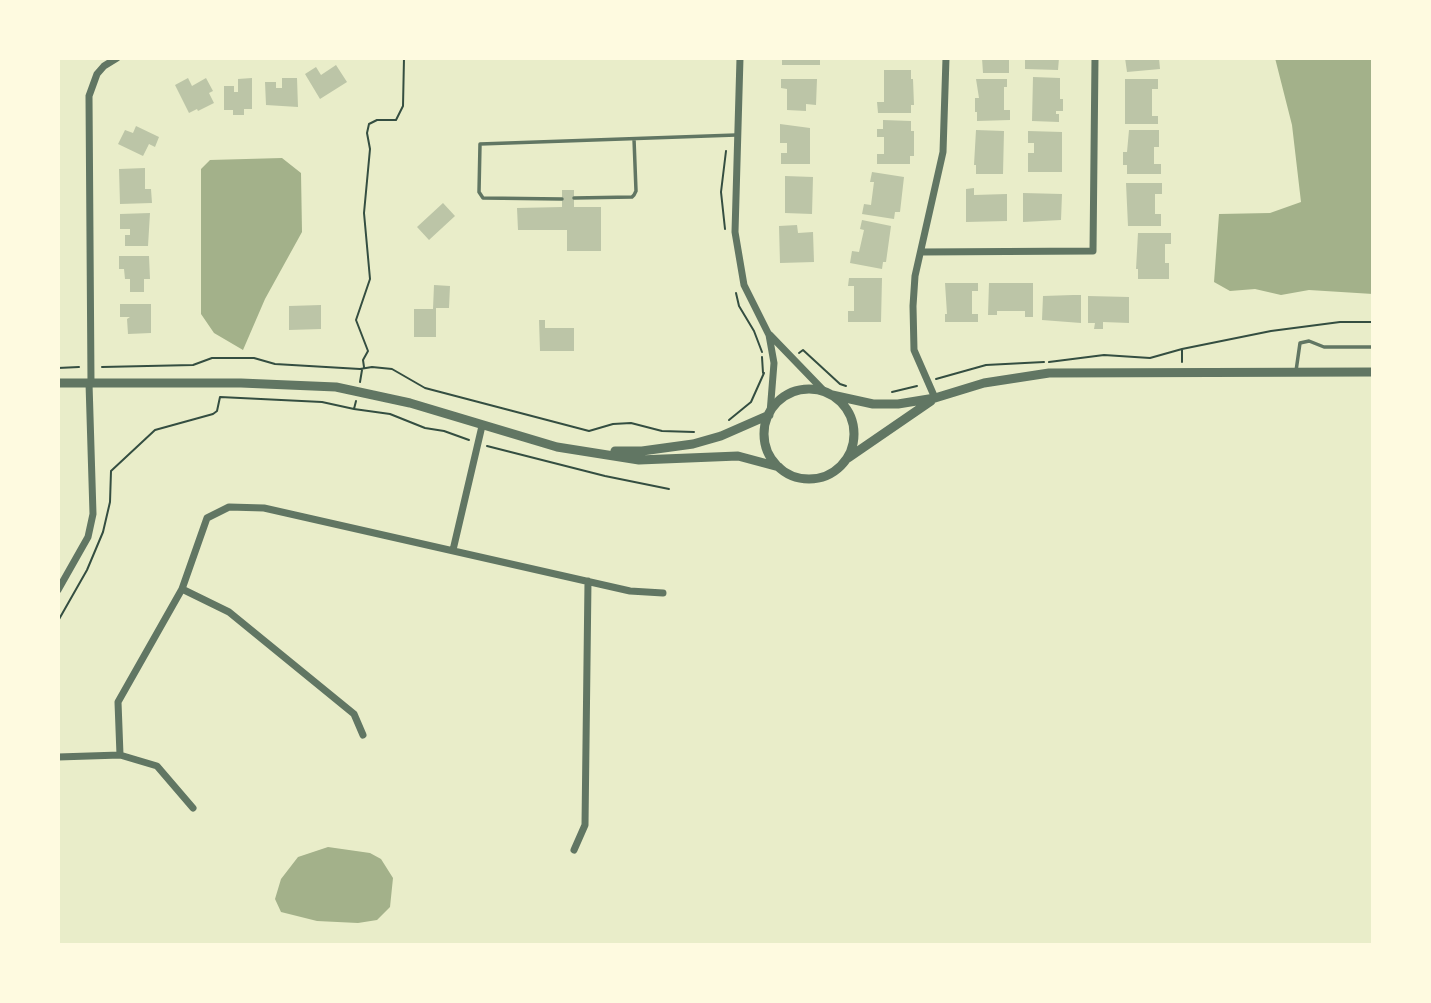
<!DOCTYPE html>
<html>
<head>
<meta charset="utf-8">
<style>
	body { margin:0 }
	#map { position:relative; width:1431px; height:1003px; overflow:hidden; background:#e9edc9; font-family:"PT Sans Narrow",sans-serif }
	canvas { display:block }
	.frame { position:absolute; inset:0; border:60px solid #fefae0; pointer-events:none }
</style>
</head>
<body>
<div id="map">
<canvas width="1431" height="1003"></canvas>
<div class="frame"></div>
</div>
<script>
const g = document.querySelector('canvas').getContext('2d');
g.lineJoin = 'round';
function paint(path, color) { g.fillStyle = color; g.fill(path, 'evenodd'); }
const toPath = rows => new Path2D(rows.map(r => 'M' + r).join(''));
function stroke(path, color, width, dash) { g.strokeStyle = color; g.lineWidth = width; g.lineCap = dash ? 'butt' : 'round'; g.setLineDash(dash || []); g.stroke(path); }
paint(toPath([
	[1275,58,1373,58,1373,294,1309,290,1281,295,1255,289,1230,291,1214,282,1219,214,1270,213,1301,202,1292,125],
	[282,158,301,173,302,232,265,299,243,350,214,333,201,314,201,169,210,160],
	[328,847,370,853,381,859,393,878,390,907,377,920,358,923,317,921,281,912,275,899,281,879,298,857]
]), '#a3b18a');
paint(toPath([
	[782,58,820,58,820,65,782,65],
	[982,58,1009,58,1009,73,983,73],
	[1025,58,1059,58,1058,70,1025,69],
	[1125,58,1159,58,1160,69,1127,72],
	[336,65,347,82,320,99,305,74,316,67,321,75],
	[884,70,911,70,911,79,913,79,914,105,911,105,911,113,878,113,877,102,884,102],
	[1033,77,1060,78,1060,99,1063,99,1063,111,1056,111,1056,114,1059,114,1059,122,1032,121],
	[188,78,192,86,206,78,213,91,209,93,214,103,198,111,197,109,189,113,175,85],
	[252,78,252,109,244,109,244,115,233,115,233,110,224,110,224,86,234,86,234,92,238,92,238,79],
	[282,78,297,78,298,107,266,105,265,82,276,82,276,88,282,88],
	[781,79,817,79,816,105,806,104,806,111,787,110,787,89,781,88],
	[976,79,1007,79,1007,87,1004,87,1004,110,1010,110,1010,120,977,121,977,112,975,112,975,98,979,98],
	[1125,79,1158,79,1158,89,1152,89,1152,116,1158,116,1158,124,1125,124],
	[883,120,911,121,911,131,914,131,914,156,910,156,910,164,877,164,877,154,884,154,884,137,877,137,877,129,883,129],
	[780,124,810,128,810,164,781,164,781,153,787,153,787,143,780,143],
	[136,126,159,137,155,147,149,144,143,156,118,144,125,130,133,133],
	[976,130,1004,131,1003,174,976,174,976,165,974,165],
	[1129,130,1159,130,1159,147,1154,147,1154,164,1161,164,1161,174,1127,174,1127,165,1123,165,1123,152,1127,152],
	[1028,131,1062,132,1062,172,1028,172,1028,153,1034,153,1034,143,1028,143],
	[145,168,145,189,151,189,152,203,120,204,119,169],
	[872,172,904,177,900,212,895,212,894,219,862,214,864,204,871,205,874,182,870,182],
	[785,176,813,177,812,214,785,213],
	[1126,183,1162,183,1162,194,1155,194,1155,214,1161,214,1161,226,1128,226],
	[974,188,974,195,1007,194,1007,221,966,222,966,189],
	[562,190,574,190,574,207,601,207,601,251,567,251,567,230,518,230,517,208,562,207],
	[1023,193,1062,194,1061,220,1023,222],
	[443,203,455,216,429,240,417,227],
	[150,213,148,246,125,246,125,235,130,235,130,229,120,229,120,214],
	[862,220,891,226,886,262,883,262,882,269,850,263,852,251,859,252,864,230,860,229],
	[797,225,798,233,813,232,814,262,780,263,779,226],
	[1138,233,1171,233,1171,244,1165,244,1165,263,1169,263,1169,279,1138,279,1138,269,1136,269],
	[119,256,149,256,150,279,144,279,144,292,130,292,130,279,125,279,124,269,119,269],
	[849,278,882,278,881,322,848,322,848,311,854,311,854,286,848,286],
	[945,283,978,283,978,291,972,291,972,314,978,314,978,322,945,322,945,314,947,314],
	[989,283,1033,283,1033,317,1025,317,1025,311,997,311,997,315,988,315],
	[434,285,450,286,449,308,436,308,436,337,414,337,414,309,433,309],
	[1073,295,1081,295,1081,323,1042,320,1043,296],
	[1088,296,1129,297,1129,323,1103,322,1103,329,1094,329,1095,323,1088,323],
	[120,304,151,304,151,333,128,334,127,319,130,317,120,317],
	[321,305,321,329,289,330,289,306],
	[539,320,545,320,545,328,574,328,574,351,540,351]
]), '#bcc5a7');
stroke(toPath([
	[725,229,721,192,726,151],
	[736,293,739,306,754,331,762,352],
	[799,353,803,350,840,384,846,386],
	[762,357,763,373],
	[1049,362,1104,355,1150,358,1182,349,1271,331,1340,322,1373,322],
	[1182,362,1182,350],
	[102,367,193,365,212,358,254,358,275,364,360,369,372,367,392,369,425,388,589,431,613,424,631,423,662,431,694,432],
	[364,367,363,360,368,351,356,320,370,279,364,213,370,149,367,133,369,124,377,120,396,120,403,106,404,58],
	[58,368,79,367],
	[936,379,986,365,1044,362],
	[360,382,362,370],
	[892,392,917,386],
	[356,401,354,409,390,414,425,428,444,431,469,440],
	[729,420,751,402,764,373],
	[487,446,605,476,669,489],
	[58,621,87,570,103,532,110,502,111,471,155,430,213,414,217,411,220,397,322,402,354,409]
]), '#344e41', 2);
stroke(toPath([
	[574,198,632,197,634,195,636,191,634,139],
	[562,199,483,198,479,192,480,144,736,135],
	[1296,371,1300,343,1309,341,1324,347,1373,347]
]), '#617663', 3.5);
stroke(toPath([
	[740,58,735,232,744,285,769,335,774,363,770,413],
	[921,252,1093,251,1095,58],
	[770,335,825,392],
	[91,383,89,96,97,74,104,66,117,58],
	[935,398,914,350,913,306,915,276,943,152,946,58],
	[453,550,482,426],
	[182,589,229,612,354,714,363,735],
	[58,590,88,537,93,514,89,383],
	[120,755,118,702,182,589,207,518,229,507,264,508,630,591,663,593],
	[58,757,120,755,157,766,193,808],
	[574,850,585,825,588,581]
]), '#617663', 7);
stroke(toPath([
	[58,383,241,383,336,387,410,403,557,447,639,460,738,456,779,467],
	'764 434a45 45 0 1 1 90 0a45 45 0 1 1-90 0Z',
	[832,395,873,404,898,404,935,398,984,383,1049,373,1373,372],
	[615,451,642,451,693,444,721,436,769,415],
	[848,458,931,401]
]), '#617663', 9);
</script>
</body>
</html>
